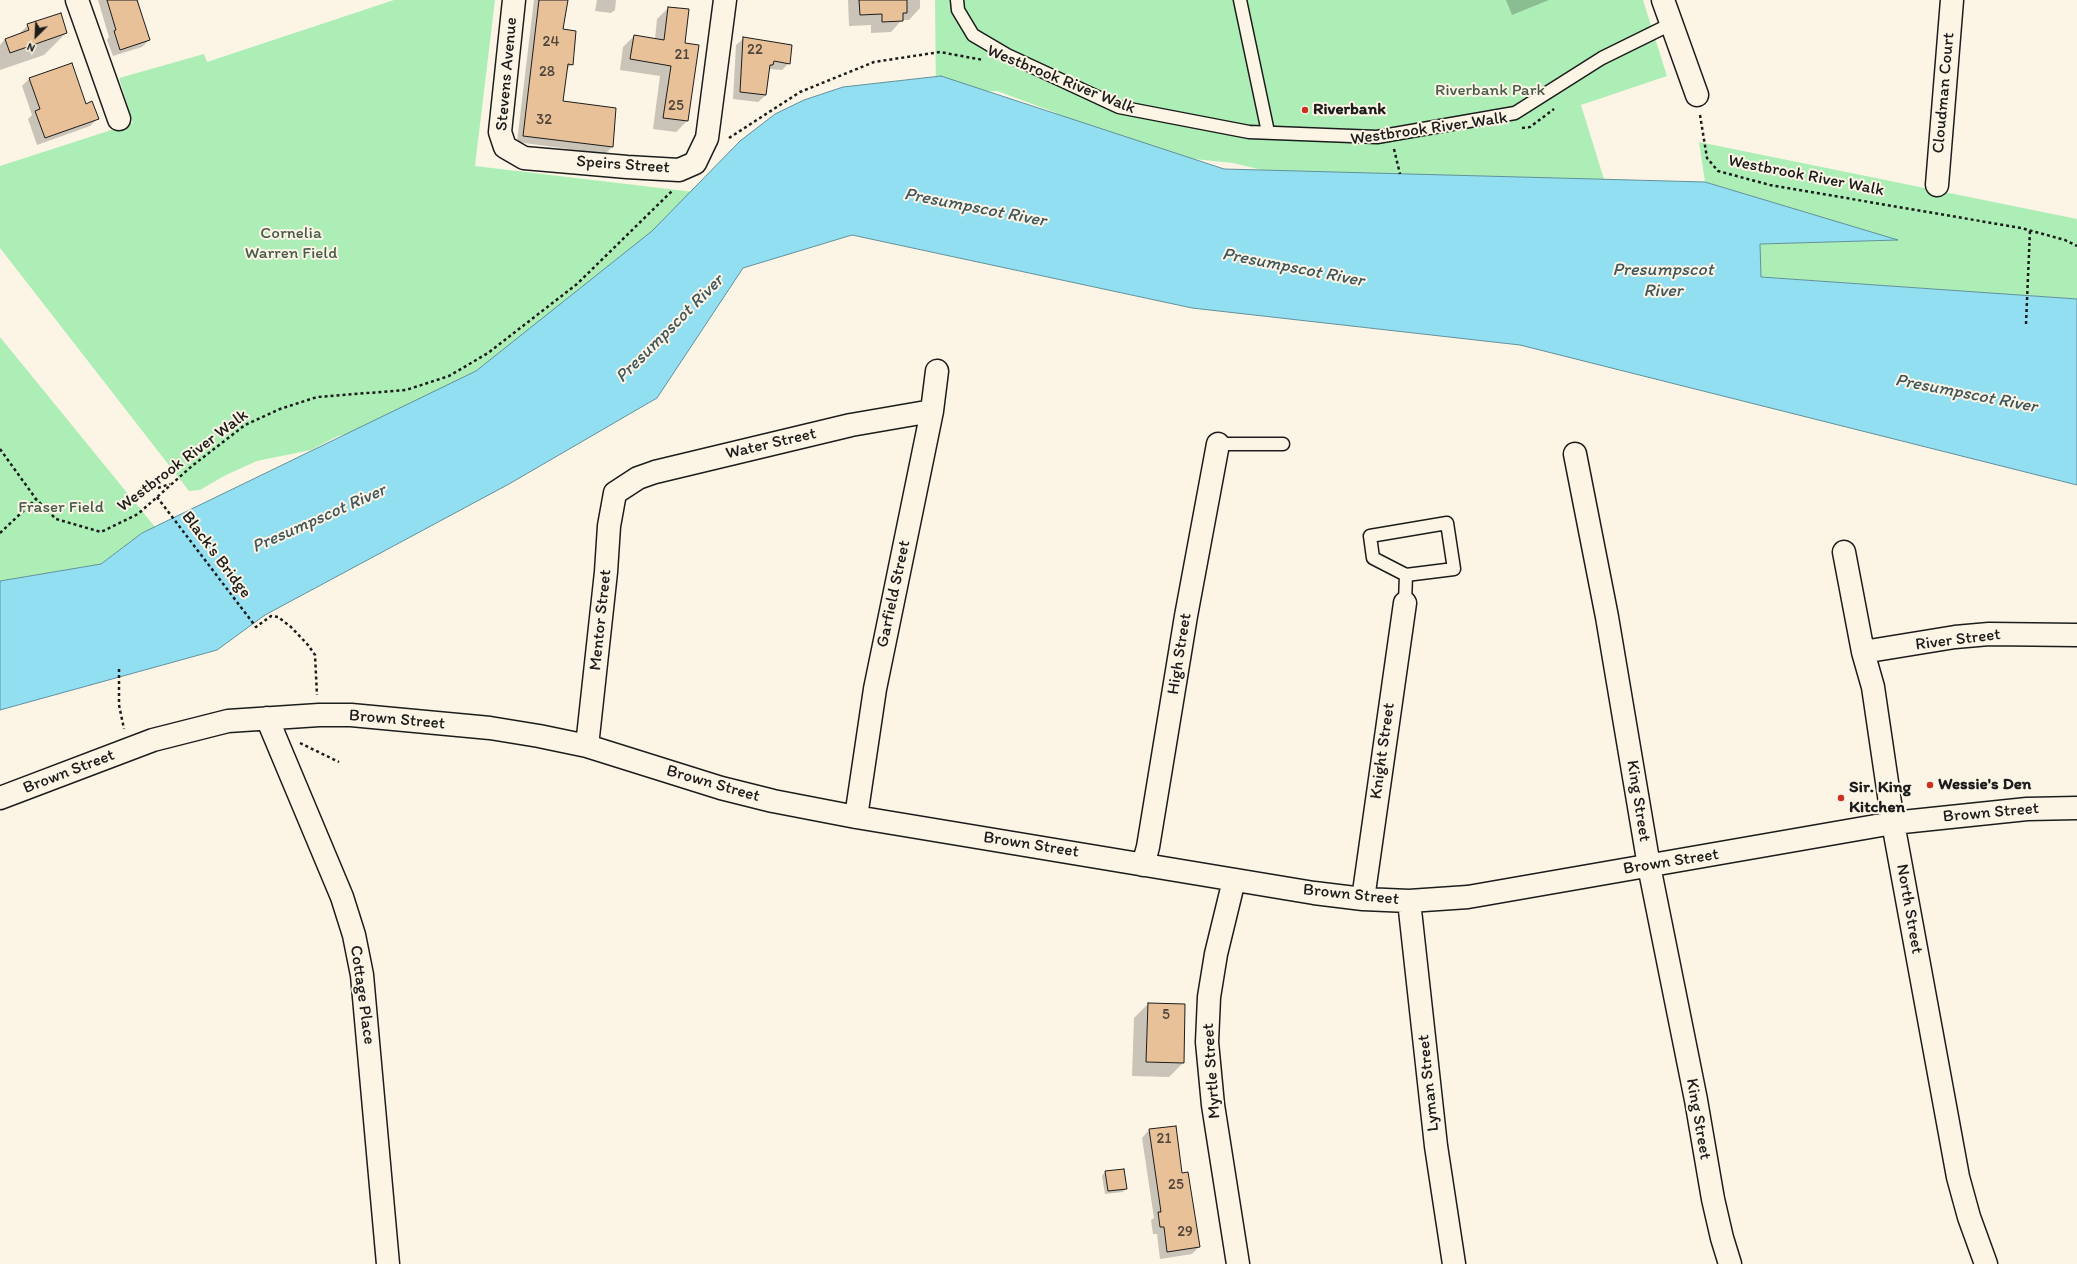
<!DOCTYPE html>
<html>
<head>
<meta charset="utf-8">
<style>
	body { margin:0 }
	#map { position:relative; width:2077px; height:1264px; overflow:hidden; background:#fcf5e5; font-family:Itim,sans-serif }
	canvas { display:block }
	.north { position:absolute; left:16px; top:16px; width:40px; height:40px; -webkit-text-stroke:3px #fcf5e5; paint-order:stroke; rotate:204deg; font-size:11px; font-weight:700; line-height:16px; text-align:center; color:#1c1c1c }
	.north::after { content:''; display:block; margin:auto; width:14px; height:18px; background:#1c1c1c; clip-path:polygon(50% 0,100% 100%,50% 72%,0 100%) }
</style>
</head>
<body>
<div id="map">
<canvas width="2077" height="1264"></canvas>
<div class="north">N</div>
</div>
<script>
const g = document.querySelector('canvas').getContext('2d');
g.lineJoin = 'round';
function paint(path, color) { g.fillStyle = color; g.fill(path, 'evenodd'); }
const toPath = rows => new Path2D(rows.map(r => 'M' + r).join(''));
function stroke(path, color, width, dash) { g.strokeStyle = color; g.lineWidth = width; g.lineCap = dash ? 'butt' : 'round'; g.setLineDash(dash || []); g.stroke(path); }
function label(font, color, halo, rows, align = 'center') {
  g.font = font + ' Itim,sans-serif'; g.lineWidth = 4; g.setLineDash([]); g.textBaseline = 'middle'; g.strokeStyle = halo; g.fillStyle = color; for (const [text, x, y, turn = 0] of rows) {
    g.save(); g.translate(x, y); g.rotate((+turn || 0) * Math.PI / 180); g.textAlign = isNaN(turn) ? turn : align; if (halo) g.strokeText(text, 0, 0); g.fillText(text, 0, 0); g.restore();
  }
}
paint(toPath([
	[394,0,495,0,475,166,694,192,561,336,347,434,338,436,311,450,257,461,226,475,200,490,189,491,0,248,0,166,133,123,119,78,204,54,207,62],
	[935,0,1643,0,1667,76,1581,105,1608,192,1279,174,1233,163,1184,158,1114,143,1054,112,997,91,936,93],
	[1699,142,2077,219,2077,299,1761,277,1760,244,1896,240,1705,182],
	[0,337,155,527,142,533,101,564,0,581]
]), '#adeeb7');
const water = toPath([
	[941,76,1224,169,1705,182,1898,240,1760,244,1761,277,2077,299,2077,485,1520,345,1192,308,852,235,743,268,657,398,509,484,265,615,217,650,0,710,0,581,101,564,142,533,476,371,652,231,740,141,775,114,804,100,843,87,941,76]
]);
paint(water, '#91dff0');
stroke(water, '#62919b', 1);
paint(toPath([
	[98,0,138,0,149,40,142,47,113,56,107,40,109,37],
	[534,0,567,0,562,30,572,64,566,70,562,102,612,147,605,154,517,142],
	[597,0,616,0,615,10,611,13,595,11],
	[848,0,920,0,920,8,909,20,902,20,891,32,871,33,871,25,849,26],
	[1506,0,1549,0,1512,15],
	[668,8,684,44,687,121,676,132,653,129,660,76,620,70,623,47,634,36,655,39,657,19],
	[28,25,66,33,44,55,0,70,0,45,5,39,18,35],
	[744,38,789,63,782,70,769,69,766,95,758,102,733,99,736,45],
	[30,78,85,105,97,119,90,126,37,145,28,119,32,115,22,86],
	[1148,1004,1184,1005,1183,1063,1169,1077,1132,1076,1134,1018],
	[1149,1130,1181,1174,1199,1247,1192,1254,1160,1259,1157,1234,1153,1234,1151,1220,1154,1218,1142,1138],
	[1105,1172,1126,1188,1123,1192,1105,1194,1102,1176]
]), '#0003');
const building = toPath([
	[107,0,137,0,150,40,120,50,114,31,116,30,107,0],
	[539,0,568,0,563,29,576,31,573,65,568,64,563,101,616,108,613,147,523,136,539,0],
	[859,0,907,0,907,13,903,13,903,21,882,22,882,14,860,15,859,0],
	[668,7,689,9,685,43,699,45,688,121,663,118,671,66,630,59,634,35,664,40,668,7],
	[61,13,67,33,10,53,5,39,29,30,27,24,61,13],
	[743,37,792,45,790,64,774,61,773,65,770,65,766,95,740,92,743,37],
	[72,63,86,104,92,101,99,119,45,138,35,111,40,109,29,78,72,63],
	[1148,1003,1185,1004,1184,1063,1146,1062,1148,1003],
	[1176,1126,1182,1173,1188,1172,1200,1247,1167,1252,1164,1227,1160,1227,1158,1212,1161,1212,1149,1129,1176,1126],
	[1124,1169,1127,1189,1108,1191,1105,1171,1124,1169]
]);
paint(building, '#e8c199');
stroke(building, '#1c1c1c', 1);
const lane = toPath([
	[957,0,958,10,973,35,1007,55,1119,107,1249,132,1377,137,1515,113,1602,58,1671,24],
	[1240,0,1268,132],
	[1218,444,1283,444],
	[1405,603,1406,575,1454,569,1447,523,1370,536,1373,558,1406,575]
]);
const street = toPath([
	[77,0,119,119],
	[514,0,500,132,505,147,524,158,627,167,679,170,695,163,707,138,725,0],
	[1663,0,1697,95],
	[1937,185,1952,0],
	[1575,454,1607,617,1649,866,1696,1100,1713,1199,1722,1238,1730,1264],
	[1844,552,1863,652,1873,687,1893,823,1958,1177,1969,1217,1986,1264],
	[1863,652,1955,637,1989,634,2077,635],
	[267,718,342,897,354,935,362,975,388,1264],
	[587,746,606,572,609,526,615,493,638,478,655,472,851,425,932,411],
	[0,798,153,740,228,721,319,715,351,715,490,728,539,736,587,746,721,788,773,801,856,817,1314,893,1363,899,1409,901,1468,897,1893,823,2027,809,2077,808],
	[856,817,875,689,932,411,937,371],
	[1143,865,1148,847,1186,616,1218,444],
	[1234,880,1216,954,1209,997,1207,1042,1213,1105,1238,1264],
	[1363,899,1405,603],
	[1409,901,1436,1146,1454,1264]
]);
stroke(lane, '#1c1c1c', 15);
stroke(street, '#1c1c1c', 25);
stroke(toPath([
	[1700,115,1707,158,1718,171,1770,185,2021,228,2065,240,2077,246],
	[1522,128,1530,127,1554,109],
	[729,138,800,92,874,62,940,52,983,60],
	[1394,149,1400,174],
	[2026,324,2030,230],
	[0,449,36,499],
	[140,488,158,488,170,484],
	[157,497,256,627,271,616,278,617,291,627,308,645,315,655,317,695],
	[0,533,36,499,56,519,101,532,138,514,192,466,245,425,280,409,317,397,406,390,449,376,488,353,577,284,673,190],
	[119,669,119,705,124,729],
	[300,743,339,762]
]), '#1c1c1c', 2.5, [3, 3]);
stroke(lane, '#fcf5e5', 12);
stroke(street, '#fcf5e5', 22);
for (const [x, y, r, color] of [
	[1305,110,4,"#c8321e"],
	[1930,785,4,"#c8321e"],
	[1841,798,4,"#c8321e"]
]) { const dot = new Path2D(); dot.arc(x, y, r, 0, 2 * Math.PI); g.fillStyle = color; g.fill(dot); stroke(dot, '#fcf5e5', 1.5); }
label('15px', '#4f453b', null, [
	["24",551,42],
	["22",755,50],
	["21",682,55],
	["28",547,72],
	["25",676,106],
	["32",544,120],
	["5",1166,1015],
	["21",1164,1139],
	["25",1176,1185],
	["29",1185,1232]
]);
label('17px', '#1c1c1c', '#fcf5e5', [
	["Stevens Avenue",507,74,-85],
	["Westbrook River Walk",1061,80,22],
	["Cloudman Court",1944,93,-85],
	["Westbrook River Walk",1429,129,-8],
	["Speirs Street",623,165,4],
	["Westbrook River Walk",1806,176,11],
	["Water Street",771,444,-13],
	["Westbrook River Walk",183,461,-37],
	["Black's Bridge",216,555,53],
	["Garfield Street",894,594,-78],
	["Mentor Street",601,620,-84],
	["River Street",1958,640,-7],
	["High Street",1180,654,-81],
	["Brown Street",397,720,5],
	["Knight Street",1383,751,-82],
	["Brown Street",69,772,-21],
	["Brown Street",713,784,16],
	["King Street",1638,801,81],
	["Brown Street",1991,813,-5],
	["Brown Street",1031,845,9],
	["Brown Street",1671,862,-9],
	["Brown Street",1351,895,6],
	["North Street",1909,909,80],
	["Cottage Place",362,995,82],
	["Myrtle Street",1212,1071,-94],
	["Lyman Street",1429,1083,-96],
	["King Street",1698,1119,80]
]);
label('17px', '#485b4a', '#fcf5e5', [
	["Riverbank Park",1490,91],
	["Cornelia",291,234],
	["Warren Field",291,254],
	["Fraser Field",61,508]
]);
label('bold 17px', '#1c1c1c', '#fcf5e5', [
	["Riverbank",1313,110],
	["Wessie's Den",1938,785],
	["Sir. King",1849,788],
	["Kitchen",1849,808]
], 'left');
label('italic 18px', '#3f565c', '#fcf5e5', [
	["Presumpscot River",975,208,11],
	["Presumpscot River",1293,268,11],
	["Presumpscot",1663,270],
	["River",1663,291],
	["Presumpscot River",670,329,-45],
	["Presumpscot River",1966,394,11],
	["Presumpscot River",319,519,-24]
]);
</script>
</body>
</html>
